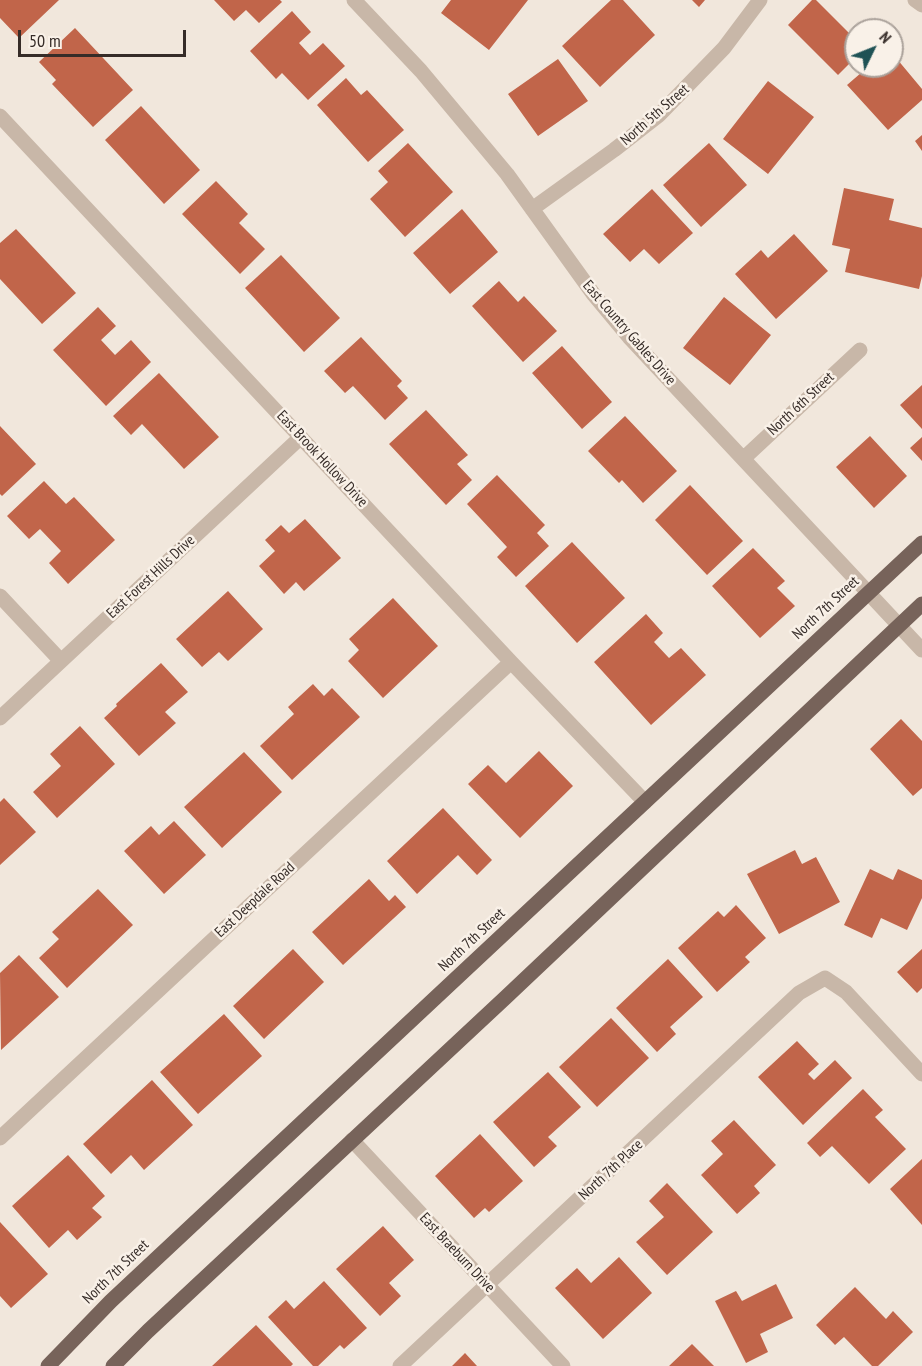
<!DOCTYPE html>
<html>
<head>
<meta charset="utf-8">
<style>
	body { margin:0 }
	#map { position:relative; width:922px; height:1366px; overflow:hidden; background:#f1e7dc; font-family:"PT Sans Narrow",sans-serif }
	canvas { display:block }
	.north { position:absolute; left:844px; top:18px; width:60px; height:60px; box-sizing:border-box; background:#f9f1e8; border:2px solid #aba29b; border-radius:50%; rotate:47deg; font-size:16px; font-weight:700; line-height:24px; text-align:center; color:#362c28 }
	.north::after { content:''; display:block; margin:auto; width:21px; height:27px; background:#1f5255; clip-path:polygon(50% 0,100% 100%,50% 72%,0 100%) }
	.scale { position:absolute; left:18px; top:30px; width:168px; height:27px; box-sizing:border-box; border:3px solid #362c28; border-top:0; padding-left:8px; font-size:18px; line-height:21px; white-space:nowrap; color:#362c28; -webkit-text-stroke:4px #f9f1e8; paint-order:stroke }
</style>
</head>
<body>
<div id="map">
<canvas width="922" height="1366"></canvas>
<div class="north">N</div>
<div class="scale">50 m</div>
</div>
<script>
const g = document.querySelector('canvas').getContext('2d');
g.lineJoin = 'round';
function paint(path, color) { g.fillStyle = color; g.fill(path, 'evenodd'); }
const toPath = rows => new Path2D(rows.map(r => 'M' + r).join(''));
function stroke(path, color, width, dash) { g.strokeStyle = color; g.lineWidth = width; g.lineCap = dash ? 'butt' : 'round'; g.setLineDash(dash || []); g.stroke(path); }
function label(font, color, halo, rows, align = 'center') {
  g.font = font + ' "PT Sans Narrow",sans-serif'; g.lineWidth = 5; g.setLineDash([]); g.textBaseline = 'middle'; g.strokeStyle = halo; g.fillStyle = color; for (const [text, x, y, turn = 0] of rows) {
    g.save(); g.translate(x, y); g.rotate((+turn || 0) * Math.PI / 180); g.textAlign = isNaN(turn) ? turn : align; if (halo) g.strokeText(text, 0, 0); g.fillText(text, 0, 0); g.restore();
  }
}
paint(toPath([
	[0,0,59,0,19,38,0,18],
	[214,0,280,0,282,2,259,23,246,10,234,21],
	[451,0,528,0,489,50,441,13],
	[611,0,623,0,655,35,600,87,562,46],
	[692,0,705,0,699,7],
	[812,0,816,0,856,40,856,57,838,75,788,25],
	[292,11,311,32,299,43,310,55,323,43,345,66,308,100,282,73,276,79,250,51],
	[75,28,133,90,93,127,52,84,56,80,39,62],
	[892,53,922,89,922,100,888,130,847,85,869,66,892,66],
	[558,59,588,101,538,136,508,94],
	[346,78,361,95,367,90,404,130,368,162,317,105],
	[768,81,814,117,768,174,723,139],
	[141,106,200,170,164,204,105,140],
	[922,135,922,151,915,141],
	[408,143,453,192,405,237,370,199,388,182,378,171],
	[709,143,747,185,701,227,663,185],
	[216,181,248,214,239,223,265,249,240,274,182,214],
	[844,188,894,199,889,220,922,228,922,276,919,289,845,272,850,249,832,245],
	[652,189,693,233,659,264,644,249,630,262,603,234],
	[462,209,498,252,450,294,413,253],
	[16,229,76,293,42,324,0,279,0,243],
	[794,234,828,271,776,319,735,274,761,250,768,258],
	[281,255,340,318,304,352,245,288],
	[499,281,518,302,524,296,557,331,523,362,472,306],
	[724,297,771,335,730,385,683,348],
	[98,307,116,326,101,340,115,355,131,340,151,362,106,406,53,350],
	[361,337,402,381,397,386,408,398,385,420,353,386,345,393,324,371],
	[562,346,612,402,582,429,532,373],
	[159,373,219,437,184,469,142,424,131,435,113,416],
	[922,385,922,429,900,405],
	[426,410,468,455,457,464,472,480,446,505,389,444],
	[625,416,677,471,643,503,622,480,619,483,588,451],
	[0,426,36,464,2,496,0,494],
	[870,436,907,476,874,508,836,467],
	[922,437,922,461,910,448],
	[497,475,545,525,537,533,549,546,516,577,497,557,507,547,467,504],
	[44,481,66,504,74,497,115,540,68,584,49,563,61,551,40,529,29,539,7,516],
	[690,485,743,541,707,575,655,520],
	[305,519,341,558,304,591,296,582,284,594,259,566,275,551,265,540,281,525,289,533],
	[572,542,625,598,577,643,525,586],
	[753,548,785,581,777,588,795,606,760,638,712,586],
	[228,591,263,629,228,661,219,652,202,667,176,639],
	[393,598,438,646,383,698,348,661,359,650,349,639],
	[646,614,663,633,654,642,669,658,681,648,706,675,651,725,594,662],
	[161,663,188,692,165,712,176,723,139,756,104,718,117,706,116,704],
	[313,684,324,696,332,688,360,717,292,780,260,746,294,714,288,707],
	[901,719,922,741,922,788,913,796,870,749],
	[80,726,115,764,57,818,33,792,61,766,50,754],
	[539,751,573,786,520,838,468,784,488,765,506,783],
	[244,752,282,792,222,848,184,807],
	[4,798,36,832,0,865,0,802],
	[443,808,492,860,477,875,458,855,417,894,387,861],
	[174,821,206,855,164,894,124,851,151,826,159,835],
	[795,850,802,864,816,857,840,902,779,934,747,874],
	[870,869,893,880,898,869,922,880,922,898,907,930,881,918,872,938,844,925],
	[369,879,389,901,395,895,406,907,343,965,312,932],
	[98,889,133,925,67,988,39,958,59,939,52,932],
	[736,905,766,938,745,957,750,962,717,992,678,948,718,911,724,917],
	[293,949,324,982,264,1039,233,1006],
	[922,949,922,988,917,993,897,972],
	[19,955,59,997,1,1050,0,973],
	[668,959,703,997,670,1027,676,1034,657,1052,616,1008],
	[224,1014,262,1056,198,1114,160,1072],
	[611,1018,649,1058,597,1107,559,1067],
	[797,1041,819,1064,808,1074,814,1080,835,1060,852,1078,803,1125,758,1077],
	[548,1072,581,1107,548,1137,557,1146,534,1167,493,1122],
	[152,1080,193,1125,144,1170,131,1155,111,1174,83,1144],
	[863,1089,883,1110,875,1117,906,1149,869,1184,832,1146,820,1157,807,1143],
	[734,1120,776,1165,754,1186,760,1193,737,1214,701,1175,723,1154,711,1141],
	[480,1134,523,1181,489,1212,485,1208,474,1218,435,1176],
	[68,1155,105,1196,92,1208,102,1217,77,1240,68,1230,49,1248,12,1206],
	[922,1159,922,1225,890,1189],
	[667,1183,713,1232,667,1275,636,1242,664,1217,649,1201],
	[0,1222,48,1274,11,1308,0,1296],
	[383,1226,414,1260,389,1283,401,1296,380,1316,336,1269],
	[619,1257,652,1293,603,1339,555,1288,577,1268,591,1283],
	[324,1281,367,1328,344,1349,340,1345,318,1366,313,1366,268,1317,286,1300,294,1309],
	[776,1284,793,1318,760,1334,768,1352,746,1363,715,1301,736,1291,742,1301],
	[855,1287,886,1319,893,1311,913,1332,878,1366,872,1366,844,1337,835,1345,816,1325],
	[256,1325,293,1364,291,1366,212,1366],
	[692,1344,714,1366,669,1366],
	[465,1353,477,1366,452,1366]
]), '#c1654a');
stroke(toPath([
	[354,0,421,71,507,174,594,295,629,337,922,650],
	[915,0,922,5],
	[0,116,511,662,645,802],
	[532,209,614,150,659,115,724,48,760,0],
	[743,459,860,350],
	[0,596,61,661],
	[0,718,301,437],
	[0,1138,511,662],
	[352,1140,563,1366],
	[400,1366,799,993,825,978,846,992,922,1074]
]), '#c8b7a8', 15);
stroke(toPath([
	[48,1366,111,1301,922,543],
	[113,1366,148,1331,505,998,922,604]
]), '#77635a', 15);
label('15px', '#362c28', '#f9f1e8', [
	["North 5th Street",655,115,-41],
	["East Country Gables Drive",629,333,49],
	["North 6th Street",801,404,-43],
	["East Brook Hollow Drive",322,459,47],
	["East Forest Hills Drive",151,577,-43],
	["North 7th Street",826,608,-43],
	["East Deepdale Road",255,900,-43],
	["North 7th Street",472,940,-43],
	["North 7th Place",611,1170,-43],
	["East Braeburn Drive",457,1253,47],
	["North 7th Street",116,1272,-44]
]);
</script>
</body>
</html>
